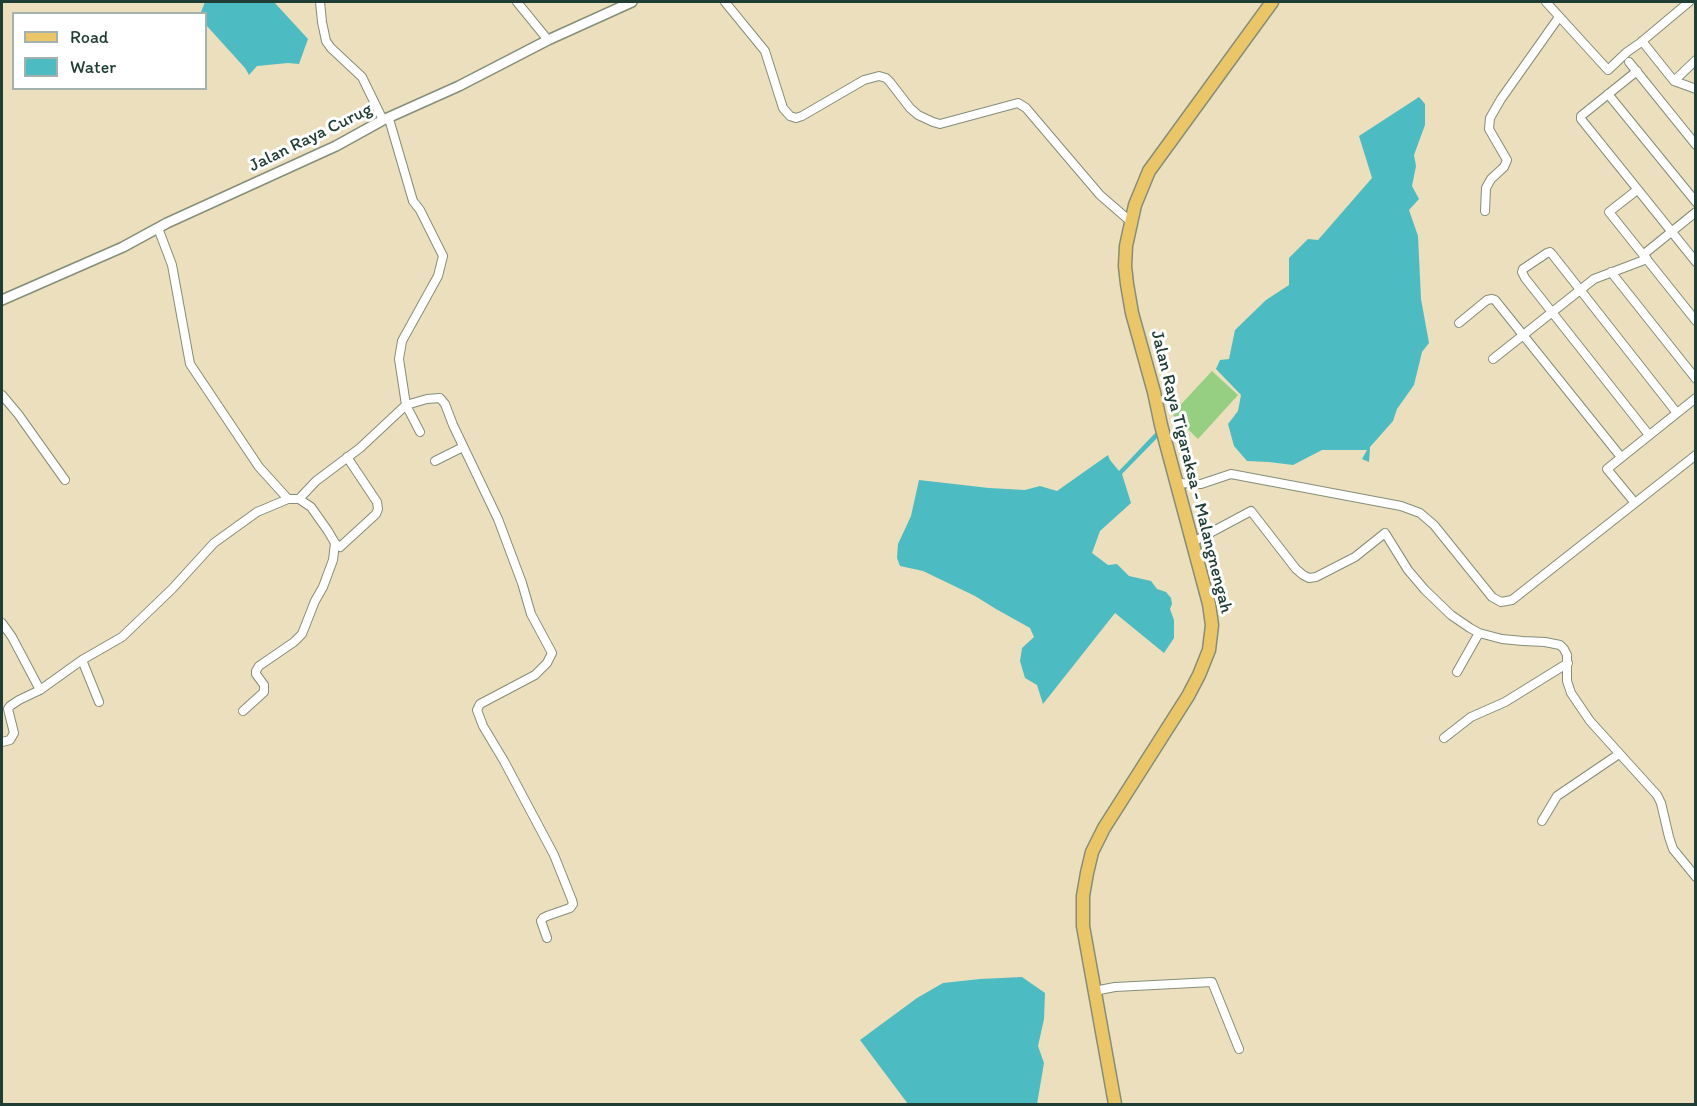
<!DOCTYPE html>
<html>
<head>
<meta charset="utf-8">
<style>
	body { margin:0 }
	#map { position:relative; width:1697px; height:1106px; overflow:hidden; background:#ebdfbd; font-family:Itim,sans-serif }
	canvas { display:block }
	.frame { position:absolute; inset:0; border:3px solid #1f3d34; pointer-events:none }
	.legend { position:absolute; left:12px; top:12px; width:195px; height:78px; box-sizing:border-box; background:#fff; border:2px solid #a5b1ae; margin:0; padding:8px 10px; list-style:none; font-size:18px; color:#1f3d34 }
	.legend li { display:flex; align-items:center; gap:12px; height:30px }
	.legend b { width:30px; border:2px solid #a5b1ae }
</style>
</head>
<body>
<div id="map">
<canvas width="1697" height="1106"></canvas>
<div class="frame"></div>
<ul class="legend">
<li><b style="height:8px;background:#ebc669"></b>Road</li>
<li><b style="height:16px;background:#4dbcc2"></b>Water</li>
</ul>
</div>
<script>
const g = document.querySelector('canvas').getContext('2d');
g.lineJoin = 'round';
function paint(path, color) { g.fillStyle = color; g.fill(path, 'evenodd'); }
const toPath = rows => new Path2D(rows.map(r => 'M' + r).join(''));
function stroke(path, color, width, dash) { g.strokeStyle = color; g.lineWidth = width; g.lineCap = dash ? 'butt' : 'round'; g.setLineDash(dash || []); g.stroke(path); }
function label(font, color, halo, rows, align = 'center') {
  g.font = font + ' Itim,sans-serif'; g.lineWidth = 6; g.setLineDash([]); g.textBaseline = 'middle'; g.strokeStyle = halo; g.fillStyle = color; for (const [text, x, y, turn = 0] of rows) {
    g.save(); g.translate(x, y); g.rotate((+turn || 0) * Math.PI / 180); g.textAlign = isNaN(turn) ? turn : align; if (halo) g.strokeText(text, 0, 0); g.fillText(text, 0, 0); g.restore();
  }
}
paint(toPath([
	[1212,371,1238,395,1198,439,1172,414]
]), '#96cf82');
paint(toPath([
	[205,2,274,2,308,39,299,64,288,63,257,66,249,75,245,68,206,25,206,14,201,12],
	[1419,97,1425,104,1425,125,1414,155,1416,166,1412,186,1419,199,1409,210,1418,236,1421,299,1429,343,1422,352,1414,385,1397,409,1393,421,1370,447,1369,462,1362,459,1367,450,1322,450,1293,465,1269,462,1247,461,1234,446,1228,424,1238,411,1241,395,1216,369,1220,360,1229,359,1235,330,1266,300,1289,285,1289,258,1308,239,1318,240,1372,178,1359,136],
	[1158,430,1160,435,1122,474,1131,503,1100,531,1092,553,1108,565,1117,564,1129,576,1151,581,1157,589,1166,592,1171,598,1172,604,1170,609,1174,620,1174,638,1164,653,1115,613,1043,704,1037,685,1025,678,1020,661,1022,648,1034,637,1030,628,996,609,975,596,923,571,900,566,897,558,898,544,911,516,919,480,989,488,1025,490,1040,486,1057,491,1108,455,1110,460,1119,471],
	[1022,977,1045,993,1044,1019,1038,1046,1044,1063,1037,1104,908,1104,860,1040,917,998,943,983,980,979]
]), '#4dbcc2');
const minor = toPath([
	[320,2,322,22,326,41,331,48,362,77,383,120],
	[517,2,548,40],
	[725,2,765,51,783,108,790,116,796,118,802,116,864,80,879,76,886,78,890,82,910,108,918,115,933,122,940,124,1018,103,1026,108,1100,195,1130,221],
	[1546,2,1608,70,1627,52,1640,43,1689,2],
	[1642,41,1674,81,1696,89],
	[1629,62,1696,145],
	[1637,71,1581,116,1581,119,1696,262],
	[1674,81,1696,60],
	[1608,94,1696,202],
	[1637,190,1609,212,1696,321],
	[1485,211,1486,188,1491,179,1504,167,1507,160,1489,129,1490,118,1501,99,1559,17],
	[158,228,172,265,190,364,259,467,288,499],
	[1644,254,1696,212],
	[1611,272,1696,379],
	[1459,323,1487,300,1492,299,1495,300,1621,457],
	[1493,359,1594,279,1647,259],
	[2,395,18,414,65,480],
	[420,432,406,405,427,399,440,398,445,404,453,425,498,519,522,583,531,614,552,653,547,663,535,675,480,704,477,710,483,726,504,761,554,855,572,900,573,904,570,908,547,916,543,918,541,921,547,938],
	[1649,435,1525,278,1522,272,1523,269,1547,253,1550,252,1552,254,1677,413],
	[435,461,463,447],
	[1177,483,1201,484,1231,474,1401,506,1420,513,1434,525,1492,597,1501,602,1512,600,1696,455],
	[1635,503,1607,469,1696,398],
	[1193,542,1251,511,1296,569,1303,575,1309,578,1316,577,1355,557,1385,533,1408,570,1425,590,1451,615,1470,628,1479,633,1502,639,1523,641,1545,642,1560,645,1564,649,1567,655,1567,681,1571,693,1590,721,1657,795,1661,803,1669,837,1673,849,1696,877],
	[335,543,340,547,376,514,378,509,377,502,347,457],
	[2,623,12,637,40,690],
	[82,660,99,702],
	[1457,672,1479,633],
	[243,711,264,692,264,685,256,674,256,671,259,666,294,642,302,634,315,601,323,587,333,560,335,543,328,531,311,507,299,499],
	[1444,738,1471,717,1505,702,1568,663],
	[2,742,10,740,14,733,8,709,10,706,19,700,40,690,82,660,122,637,172,589,214,543,257,512,288,499,299,499,316,481,360,448,406,405,399,359,402,341,438,276,443,256,420,210,413,201,389,119],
	[1542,821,1557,796,1619,754],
	[1094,991,1115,987,1212,982,1239,1049]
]);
const tertiary = toPath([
	[2,300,123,247,167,223,336,146,383,120,459,86,548,40,632,2]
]);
const primary = toPath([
	[1115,1104,1083,926,1083,896,1087,873,1092,852,1104,828,1188,696,1199,675,1209,650,1212,625,1209,604,1161,425,1154,392,1132,313,1127,284,1125,266,1126,246,1135,205,1149,171,1272,2]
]);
stroke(minor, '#858e78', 10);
stroke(tertiary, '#858e78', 12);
stroke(primary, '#858e78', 15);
stroke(minor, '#fff', 8);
stroke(tertiary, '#fff', 9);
stroke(primary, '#ebc669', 12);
label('18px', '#1f3d34', '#fff', [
	["Jalan Raya Curug",311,138,-26],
	["Jalan Raya Tigaraksa - Malangnengah",1191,472,76]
]);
</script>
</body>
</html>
